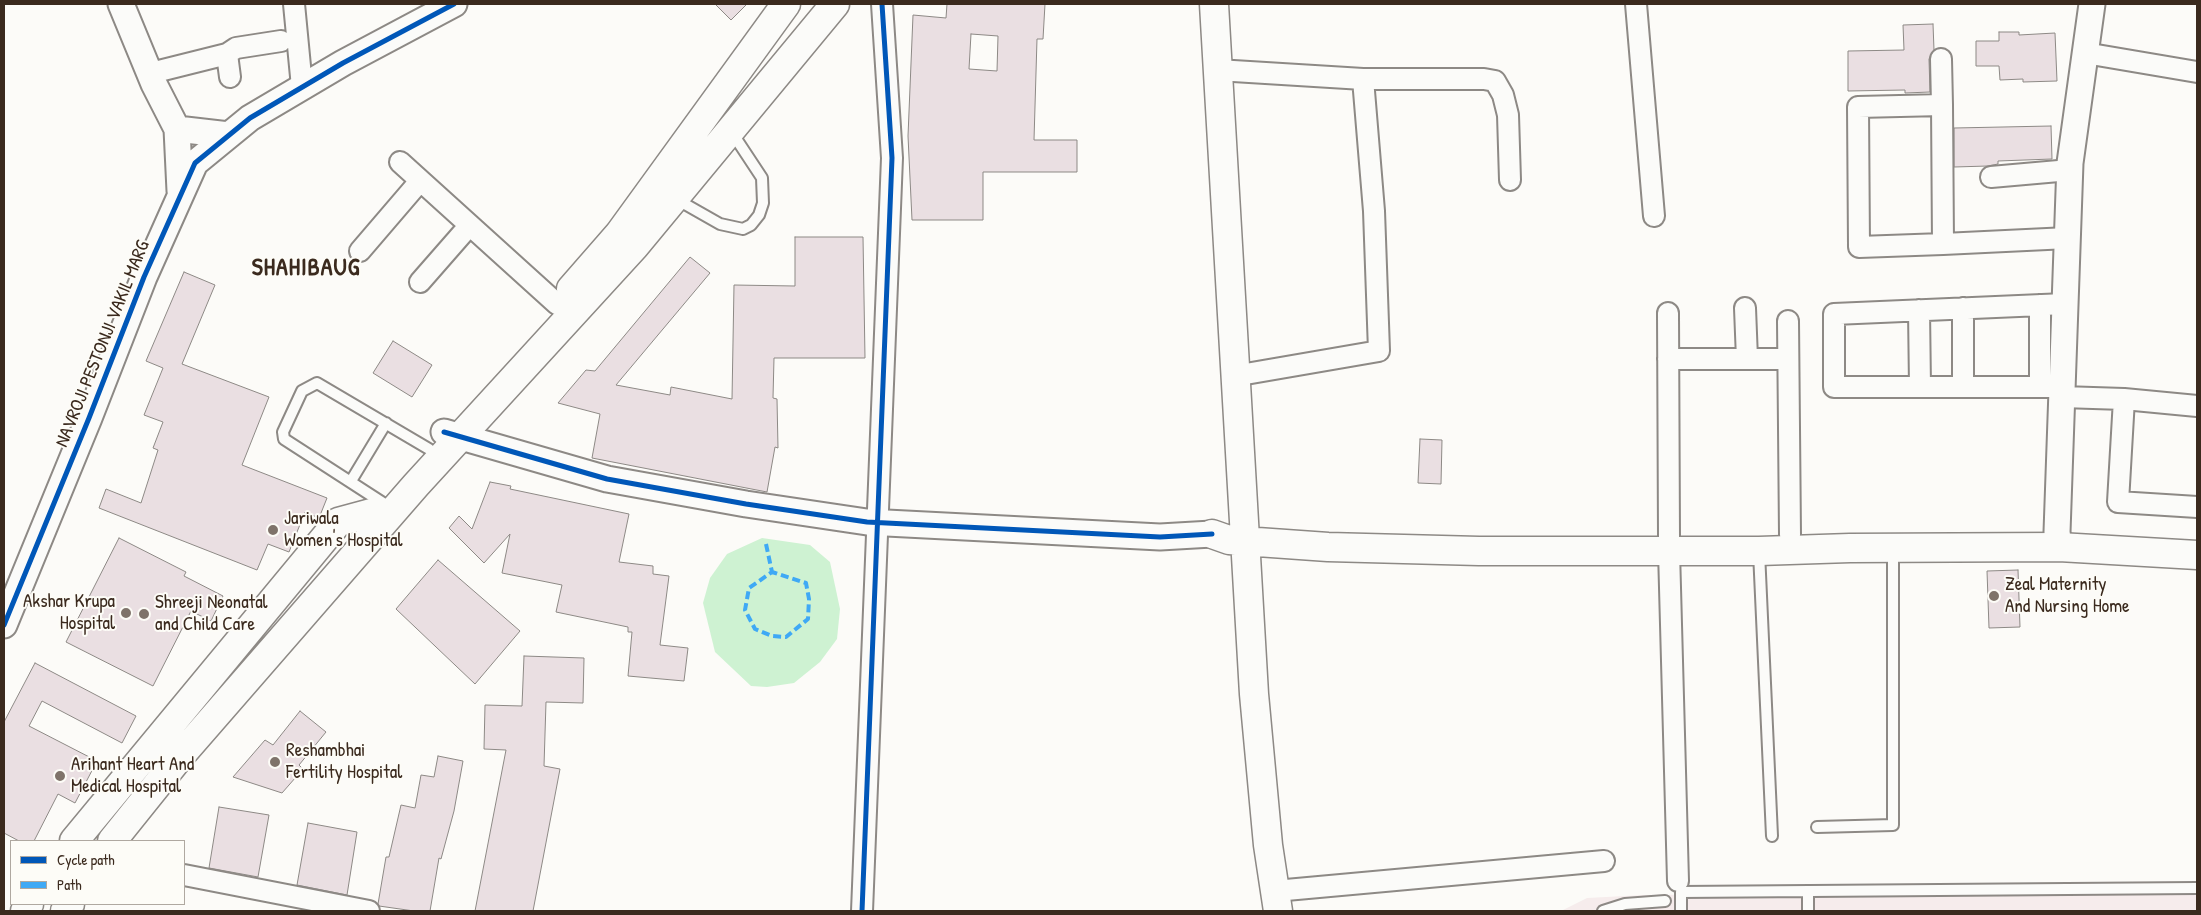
<!DOCTYPE html>
<html>
<head>
<meta charset="utf-8">
<style>
	body { margin:0 }
	#map { position:relative; width:2201px; height:915px; overflow:hidden; background:#fcfbf8; font-family:"Patrick Hand",sans-serif }
	canvas { display:block }
	.frame { position:absolute; inset:0; border:5px solid #3b2a1e; pointer-events:none }
	.legend { position:absolute; left:10px; top:840px; width:175px; height:65px; box-sizing:border-box; background:#fdfcf7; border:1px solid #afa8a0; margin:0; padding:6px 9px; list-style:none; font-size:15px; color:#3b2a1e }
	.legend li { display:flex; align-items:center; gap:10px; height:25px }
	.legend b { width:25px; border:1px solid #afa8a0 }
</style>
</head>
<body>
<div id="map">
<canvas width="2201" height="915"></canvas>
<div class="frame"></div>
<ul class="legend">
<li><b style="height:6px;background:#0057b8"></b>Cycle path</li>
<li><b style="height:6px;background:#3fa9f5"></b>Path</li>
</ul>
</div>
<script>
const g = document.querySelector('canvas').getContext('2d');
g.lineJoin = 'round';
function paint(path, color) { g.fillStyle = color; g.fill(path, 'evenodd'); }
const toPath = rows => new Path2D(rows.map(r => 'M' + r).join(''));
function stroke(path, color, width, dash) { g.strokeStyle = color; g.lineWidth = width; g.lineCap = dash ? 'butt' : 'round'; g.setLineDash(dash || []); g.stroke(path); }
function label(font, color, halo, rows, align = 'center') {
  g.font = font + ' "Patrick Hand",sans-serif'; g.lineWidth = 4; g.setLineDash([]); g.textBaseline = 'middle'; g.strokeStyle = halo; g.fillStyle = color; for (const [text, x, y, turn = 0] of rows) {
    g.save(); g.translate(x, y); g.rotate((+turn || 0) * Math.PI / 180); g.textAlign = isNaN(turn) ? turn : align; if (halo) g.strokeText(text, 0, 0); g.fillText(text, 0, 0); g.restore();
  }
}
paint(toPath([
	[2197,891,2197,911,1561,911,1587,898,1644,895]
]), '#f6ecec');
paint(toPath([
	[762,538,810,545,830,562,840,609,837,639,820,662,794,683,767,687,751,686,715,652,703,603,710,578,727,554]
]), '#cef2d2');
const building = toPath([
	[715,4,747,4,731,20,715,4],
	[947,4,1045,4,1043,39,1037,39,1034,140,1077,140,1077,172,983,172,983,220,912,220,908,136,913,15,946,18,947,4],
	[971,34,998,36,997,71,969,69,971,34],
	[1933,24,1934,50,1929,59,1930,92,1905,93,1905,90,1848,91,1848,51,1904,50,1903,25,1933,24],
	[1999,32,2019,32,2019,35,2055,33,2057,81,2023,82,2023,79,2000,80,1999,66,1976,66,1976,41,1999,41,1999,32],
	[2051,126,2052,159,1998,161,1998,164,1988,166,1954,167,1954,128,2051,126],
	[795,237,863,237,865,358,774,358,773,398,777,399,778,448,775,447,767,492,592,458,600,414,558,403,586,370,595,371,690,257,710,273,616,385,670,395,671,387,732,399,734,285,795,286,795,237],
	[184,272,215,285,182,364,269,397,242,465,327,498,319,518,305,512,289,552,268,544,257,570,99,508,106,489,141,503,158,450,153,448,163,422,144,415,163,368,146,361,184,272],
	[393,341,432,365,412,397,373,373,393,341],
	[1420,439,1442,440,1441,484,1418,483,1420,439],
	[490,482,511,486,510,489,629,514,619,562,653,566,653,574,669,576,660,645,688,648,684,681,628,676,632,632,628,632,628,627,556,612,562,585,502,573,510,534,484,563,449,528,459,516,472,529,490,482],
	[119,538,186,572,184,576,223,596,211,621,191,611,153,686,66,642,119,538],
	[438,560,520,631,475,684,396,609,438,560],
	[2018,570,2020,627,1989,628,1987,571,2018,570],
	[524,656,584,658,583,703,546,702,544,766,560,769,533,911,475,911,506,750,484,749,485,705,522,706,524,656],
	[35,663,136,716,122,743,42,701,29,726,97,761,75,803,58,794,34,841,19,841,4,833,4,722,35,663],
	[300,711,326,732,299,765,303,769,282,793,233,777,265,740,273,745,300,711],
	[438,756,463,761,454,811,441,859,439,858,430,911,414,911,379,906,378,904,386,857,389,857,401,805,415,808,421,775,434,777,438,756],
	[219,807,269,815,258,877,209,868,219,807],
	[308,823,357,832,347,895,297,885,308,823]
]);
paint(building, '#eadfe2');
stroke(building, '#8d8985', 1);
const service = toPath([
	[676,199,720,224,743,229,751,225,759,215,763,203,762,178,731,131],
	[351,481,386,423],
	[383,503,284,439,283,432,302,391,317,383,429,449],
	[1759,552,1772,836],
	[1817,827,1893,825,1893,549],
	[1808,891,1808,911],
	[1603,911,1625,904,1665,901],
	[1681,911,1681,892,2197,888]
]);
const minor = toPath([
	[294,4,302,87],
	[1636,4,1654,216],
	[2085,53,2197,72],
	[227,54,236,48,281,41],
	[1941,59,1942,105],
	[1217,70,1363,79,1374,211,1379,351,1234,376],
	[151,73,227,54,230,77],
	[1363,79,1484,79,1495,81,1503,95,1508,115,1510,180],
	[400,162,557,304],
	[1991,177,2070,170],
	[1943,244,1942,105,1858,107,1859,247,1943,244,2068,238],
	[360,251,420,181],
	[420,282,469,226],
	[1745,308,1747,359],
	[1963,308,1963,387],
	[1919,310,1920,387],
	[1668,313,1669,537],
	[1788,321,1790,535],
	[1668,359,1788,359],
	[2040,387,2040,305],
	[2062,387,1834,387,1834,314,2065,304],
	[2062,397,2124,399,2197,406],
	[2124,399,2118,502,2197,507],
	[1669,551,1678,881],
	[184,875,369,911],
	[1275,891,1604,861],
	[862,911,892,158,882,4]
]);
const tertiary = toPath([
	[121,4,154,84,177,129,229,135],
	[177,129,180,191],
	[444,432,607,479,746,504,867,522,1160,537,1212,534],
	[2059,547,2057,532,2070,163,2092,4],
	[4,625,89,418,144,277,195,163,250,118,343,63,454,4]
]);
const secondary = toPath([
	[1214,4,1254,694,1268,845,1278,911],
	[571,289,619,234,786,4],
	[1212,534,1229,540,1328,547,1479,551,1759,551,1850,548,2059,547,2197,555],
	[74,841,338,522,375,512],
	[112,841,181,755,416,485,634,247,835,4],
	[25,911,29,904],
	[65,911,70,904]
]);
stroke(service, '#8d8985', 14);
stroke(minor, '#8d8985', 24);
stroke(tertiary, '#8d8985', 29);
stroke(secondary, '#8d8985', 31);
stroke(service, '#fbfbf9', 10);
stroke(minor, '#fbfbf9', 20);
stroke(tertiary, '#fbfbf9', 25);
stroke(secondary, '#fbfbf9', 28);
stroke(toPath([
	[766,544,772,572,749,588,745,610,755,629,772,636,786,637,808,619,809,599,806,583,772,572]
]), '#3fa9f5', 4, [8, 4]);
stroke(toPath([
	[444,432,607,479,746,504,867,522,1160,537,1212,534],
	[4,625,89,418,144,277,195,163,250,118,343,63,454,4],
	[862,911,892,158,882,4]
]), '#0057b8', 5);
for (const [x, y, r, color] of [
	[273,530,6,"#7f736a"],
	[1994,596,6,"#7f736a"],
	[126,613,6,"#7f736a"],
	[144,614,6,"#7f736a"],
	[275,762,6,"#7f736a"],
	[60,776,6,"#7f736a"]
]) { const dot = new Path2D(); dot.arc(x, y, r, 0, 2 * Math.PI); g.fillStyle = color; g.fill(dot); stroke(dot, '#fdfcf7', 2); }
label('19px', '#3b2a1e', '#fdfcf7', [
	["NAVROJI PESTONJI VAKIL MARG",103,344,-68]
]);
label('19px', '#3b2a1e', '#fdfcf7', [
	["Jariwala",284,519],
	["Women's Hospital",284,541],
	["Zeal Maternity",2005,585],
	["And Nursing Home",2005,607],
	["Akshar Krupa",115,602,"right"],
	["Hospital",115,624,"right"],
	["Shreeji Neonatal",155,603],
	["and Child Care",155,625],
	["Reshambhai",286,751],
	["Fertility Hospital",286,773],
	["Arihant Heart And",71,765],
	["Medical Hospital",71,787]
], 'left');
g.letterSpacing = '1px';
label('bold 24px', '#3b2a1e', '#fdfcf7', [
	["SHAHIBAUG",306,269]
]);
g.letterSpacing = '0px';
</script>
</body>
</html>
